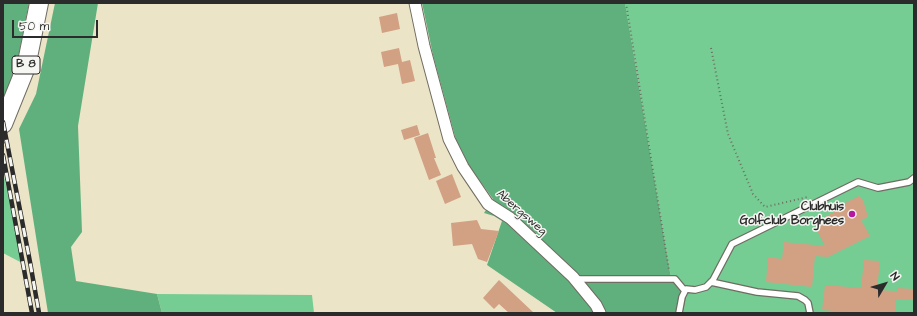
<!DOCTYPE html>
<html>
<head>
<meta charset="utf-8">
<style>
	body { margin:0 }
	#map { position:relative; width:917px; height:316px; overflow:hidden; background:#ece4c7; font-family:"Architects Daughter",sans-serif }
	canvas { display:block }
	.frame { position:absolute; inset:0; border:4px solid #2b2b2b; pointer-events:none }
	.north { position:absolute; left:865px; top:264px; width:40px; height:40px; -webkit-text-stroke:3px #f6f6f2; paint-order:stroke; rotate:52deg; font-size:11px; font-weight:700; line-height:16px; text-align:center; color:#2b2b2b }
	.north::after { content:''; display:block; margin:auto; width:14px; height:18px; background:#2b2b2b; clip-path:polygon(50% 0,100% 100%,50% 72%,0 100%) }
	.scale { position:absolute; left:12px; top:20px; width:86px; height:18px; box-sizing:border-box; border:2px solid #2b2b2b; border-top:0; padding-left:5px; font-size:12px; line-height:14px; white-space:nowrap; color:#2b2b2b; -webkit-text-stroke:3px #f6f6f2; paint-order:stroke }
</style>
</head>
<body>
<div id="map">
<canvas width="917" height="316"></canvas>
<div class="frame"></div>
<div class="north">N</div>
<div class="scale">50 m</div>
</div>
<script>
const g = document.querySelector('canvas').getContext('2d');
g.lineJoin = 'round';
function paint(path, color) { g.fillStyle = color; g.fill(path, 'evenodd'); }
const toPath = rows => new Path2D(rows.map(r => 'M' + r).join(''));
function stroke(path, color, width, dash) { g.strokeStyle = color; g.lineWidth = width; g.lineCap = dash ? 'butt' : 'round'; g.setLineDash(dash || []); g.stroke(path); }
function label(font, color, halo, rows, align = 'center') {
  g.font = font + ' "Architects Daughter",sans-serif'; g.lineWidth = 3; g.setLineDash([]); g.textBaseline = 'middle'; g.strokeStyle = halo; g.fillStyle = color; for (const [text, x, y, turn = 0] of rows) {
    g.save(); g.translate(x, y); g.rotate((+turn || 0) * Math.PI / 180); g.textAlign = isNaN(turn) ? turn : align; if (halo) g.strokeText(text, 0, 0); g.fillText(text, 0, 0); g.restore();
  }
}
paint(toPath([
	[625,3,914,3,914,313,683,313,687,294,671,278],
	[3,172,24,264,3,253],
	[157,294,312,295,314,313,162,313]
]), '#75cd93');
paint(toPath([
	[3,3,29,3,15,73,4,98],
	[55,3,98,3,78,126,82,232,71,247,76,281,157,294,162,313,48,313,19,129,36,94],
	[422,3,625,3,671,278,687,294,683,313,557,313,487,265,502,221,494,216,484,213,493,199,467,163,456,140,433,55]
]), '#60b07d');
paint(toPath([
	[397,13,400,29,382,33,379,17],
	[399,48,402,62,410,60,415,81,402,84,398,64,384,67,381,52],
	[417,125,420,135,404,140,401,130],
	[428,133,436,158,434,158,441,175,429,180,414,138],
	[452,174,461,197,445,204,436,181],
	[859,196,863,200,868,217,861,220,870,236,828,257,815,256,812,287,766,282,768,257,782,259,784,242,825,246,813,223,844,207,843,204],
	[477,220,481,229,499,231,487,262,478,259,472,244,453,246,451,223],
	[864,260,880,261,877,290,897,291,897,288,914,289,914,300,896,299,895,312,885,311,885,313,858,313,822,310,825,285,861,288],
	[499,280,534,313,509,313,499,304,494,309,483,298]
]), '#d2a082');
const service = toPath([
	[575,279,675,279,685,291],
	[711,282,757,292,798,296,805,300,808,303,810,313],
	[679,313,682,297,686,289,695,290,706,287,713,280,732,244,858,182,878,188,909,182,914,178]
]);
const minor = toPath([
	[415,3,424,46,449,139,463,167,488,204,510,218,573,277,596,305,600,313]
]);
const primary = toPath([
	[3,124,26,67,39,3]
]);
stroke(service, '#6f6c62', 8);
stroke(minor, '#6f6c62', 13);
stroke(primary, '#6f6c62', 20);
stroke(toPath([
	[626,3,669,270],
	[711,48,728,134,753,194,765,207,808,197],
	[3,147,7,138]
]), '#6f6c62', 2, [1, 3]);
stroke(service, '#fff', 5.5);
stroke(minor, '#fff', 11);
stroke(primary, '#fff', 18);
const rail = toPath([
	[3,122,30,262,39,313],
	[3,155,32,313]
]);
stroke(rail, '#2b2b2b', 4.5);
stroke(rail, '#f6f6f2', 3, [9]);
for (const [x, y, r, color] of [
	[852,214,4,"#b5179e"]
]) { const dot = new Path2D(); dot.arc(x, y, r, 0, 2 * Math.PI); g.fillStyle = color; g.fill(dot); stroke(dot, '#f6f6f2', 1.5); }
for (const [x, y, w] of [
	[26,65,28]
]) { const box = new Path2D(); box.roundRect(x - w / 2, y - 9, w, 18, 3); g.fillStyle = '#f6f6f2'; g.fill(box); stroke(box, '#2b2b2b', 1); }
label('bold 11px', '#2b2b2b', null, [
	["B 8",26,65]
]);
label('bold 12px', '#2b2b2b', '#f6f6f2', [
	["Clubhuis",844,207],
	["Golfclub Borghees",844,221]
], 'right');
label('12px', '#2b2b2b', '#f6f6f2', [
	["Abergsweg",521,213,41]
]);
</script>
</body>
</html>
